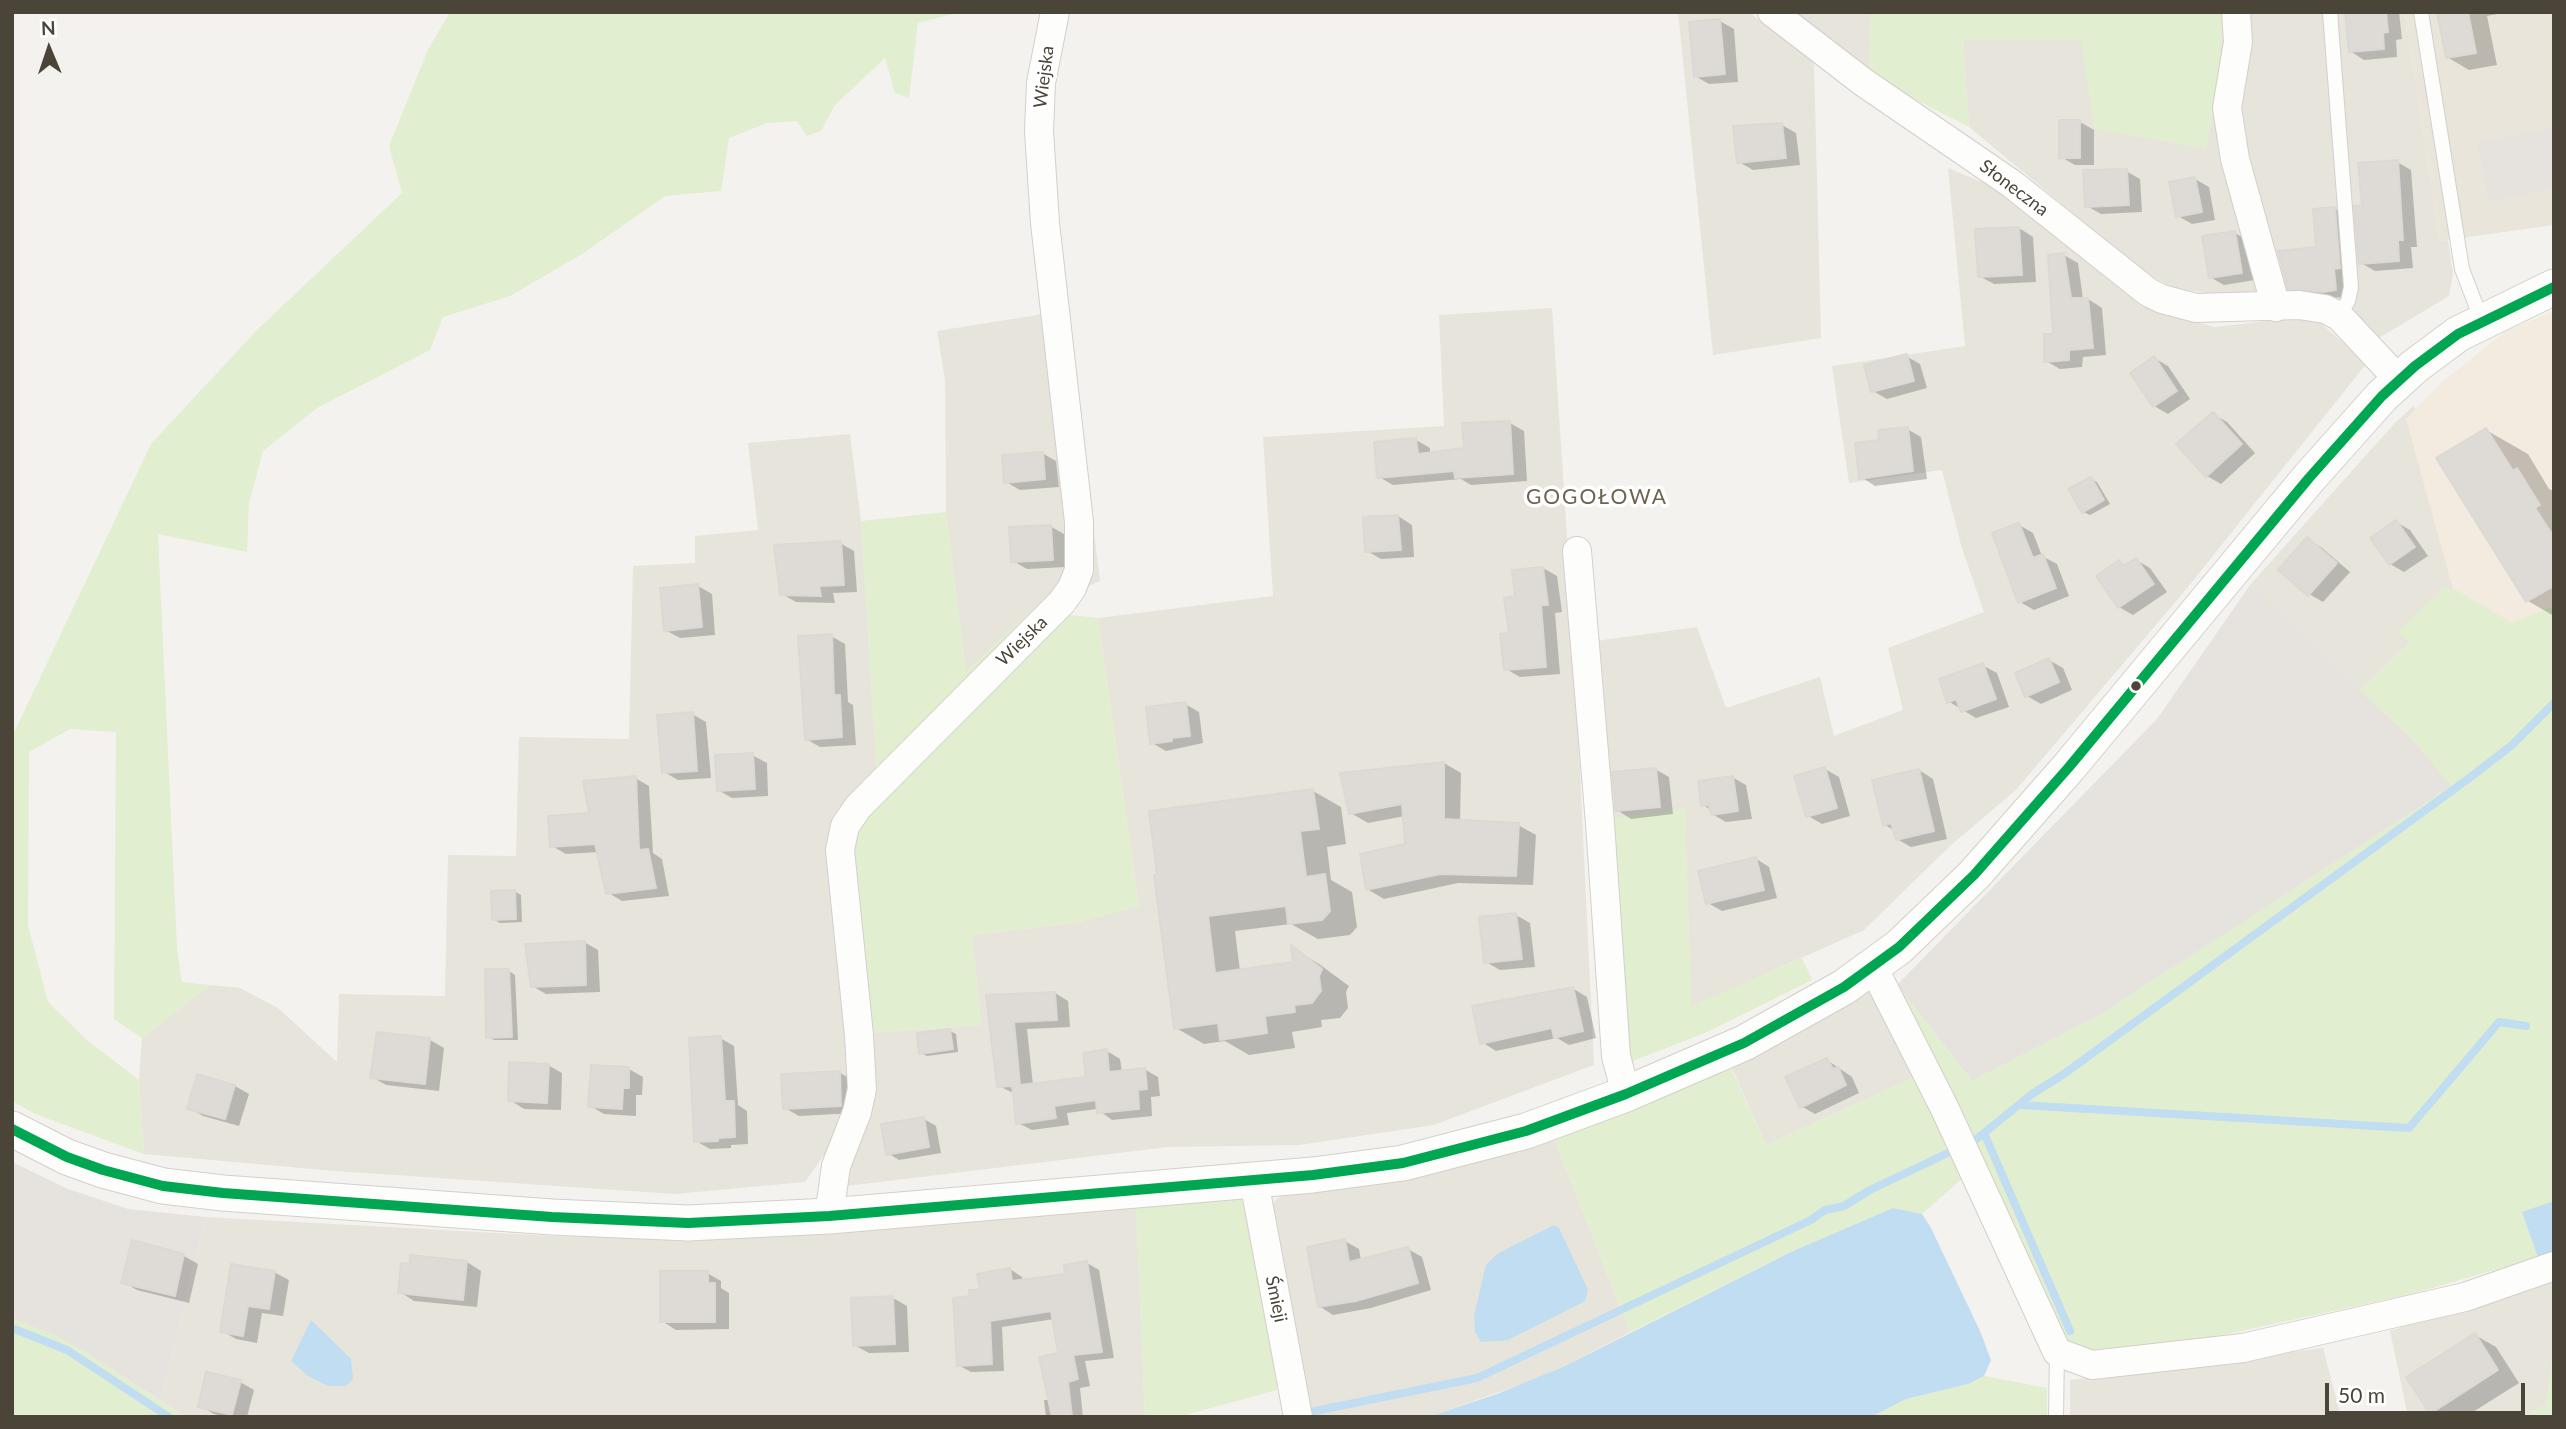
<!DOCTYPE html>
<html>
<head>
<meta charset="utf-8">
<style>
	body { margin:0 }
	#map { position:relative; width:2566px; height:1429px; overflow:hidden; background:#f4f2ee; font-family:Lato,sans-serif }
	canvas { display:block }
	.frame { position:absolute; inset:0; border:14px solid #4b4439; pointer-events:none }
	.north { position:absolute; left:14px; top:14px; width:70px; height:70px; -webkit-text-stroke:5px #fff; paint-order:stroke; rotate:358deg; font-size:19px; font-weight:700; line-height:28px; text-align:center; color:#4b4439 }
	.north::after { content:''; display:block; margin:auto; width:24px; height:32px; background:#4b4439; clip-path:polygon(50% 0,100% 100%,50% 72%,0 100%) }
	.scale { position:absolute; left:2325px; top:1383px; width:200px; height:32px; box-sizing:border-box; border:4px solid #4b4439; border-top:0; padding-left:9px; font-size:21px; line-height:24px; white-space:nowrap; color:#4b4439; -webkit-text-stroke:5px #fff; paint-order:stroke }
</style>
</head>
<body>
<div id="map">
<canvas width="2566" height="1429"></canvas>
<div class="frame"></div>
<div class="north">N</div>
<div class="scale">50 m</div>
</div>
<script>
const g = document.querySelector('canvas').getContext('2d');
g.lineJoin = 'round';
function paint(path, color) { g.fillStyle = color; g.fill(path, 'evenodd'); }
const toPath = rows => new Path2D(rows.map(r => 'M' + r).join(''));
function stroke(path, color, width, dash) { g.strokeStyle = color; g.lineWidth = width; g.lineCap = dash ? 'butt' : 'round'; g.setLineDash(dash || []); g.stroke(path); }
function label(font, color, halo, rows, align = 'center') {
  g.font = font + ' Lato,sans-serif'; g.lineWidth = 7; g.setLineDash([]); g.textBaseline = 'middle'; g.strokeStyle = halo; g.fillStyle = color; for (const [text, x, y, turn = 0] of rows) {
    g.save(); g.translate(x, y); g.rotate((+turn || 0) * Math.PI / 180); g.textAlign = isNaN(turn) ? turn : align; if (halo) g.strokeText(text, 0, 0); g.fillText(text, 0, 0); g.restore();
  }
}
paint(toPath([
	[1678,12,1749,12,1814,62,1821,338,1713,355],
	[1784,12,1871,12,1869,76],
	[2220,12,2405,12,2440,241,2448,240,2453,274,2449,296,2377,339,2331,303,2235,298,2175,288,2145,273,1969,127,1963,39,2081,40,2216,98,2221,33],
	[1948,168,2014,195,2141,306,2214,327,2312,316,2367,363,2188,587,2016,790,1951,845,1864,930,1691,1007,1685,809,1600,821,1574,647,1594,1065,1434,1125,1299,1145,1168,1147,847,1186,858,1139,876,1097,870,1033,981,1025,972,935,1075,923,1139,906,1098,618,1273,596,1263,437,1444,426,1439,315,1552,308,1574,644,1697,627,1726,708,1820,677,1834,736,1903,710,1888,648,1984,612,1961,545,1942,470,1849,483,1832,366,1965,346],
	[1065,297,1100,581,1031,611,966,672,946,512,945,380,937,331,1038,315],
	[2414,405,2456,590,2398,632,2410,643,2359,691,2250,585,2393,425],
	[850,434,861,521,877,775,841,958,851,1096,836,1138,805,1182,675,1194,335,1171,144,1154,139,1080,142,1038,210,985,240,988,278,1008,337,1062,339,994,445,996,448,855,516,856,519,737,629,739,633,566,695,563,695,536,758,530,748,443],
	[1870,986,1915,1077,1766,1145,1730,1064],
	[1554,1139,1630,1332,1565,1366,1525,1383,1428,1417,1308,1417,1269,1207,1282,1194,1420,1177],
	[1136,1206,1145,1417,185,1417,161,1401,206,1217,551,1236,692,1239],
	[2554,1276,2554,1344,2546,1405,2522,1417,2408,1417,2390,1331],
	[2323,1348,2341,1417,2070,1417,2070,1380]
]), '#e7e4dc');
paint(toPath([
	[2554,311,2554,609,2512,626,2454,593,2406,419,2442,382,2506,331]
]), '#f3ebdf');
paint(toPath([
	[2250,585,2412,739,2452,786,2100,1015,1972,1081,1897,985,2157,719],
	[12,1162,68,1189,128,1209,206,1217,161,1401,84,1351,12,1318]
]), '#e6e2de');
paint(toPath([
	[2405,12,2554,12,2554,225,2440,241]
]), '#eae5da');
paint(toPath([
	[450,12,961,12,918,23,909,98,895,93,885,58,835,105,821,131,807,136,797,121,767,123,729,138,721,191,665,196,582,254,510,296,443,317,430,350,317,408,263,451,249,503,247,552,158,534,177,949,182,982,210,985,142,1038,114,1019,116,732,70,729,29,752,28,925,48,1002,88,1041,139,1080,144,1154,35,1114,12,1101,12,737,151,444,257,330,402,193,389,146,428,50],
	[1871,12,2221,12,2222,25,2216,98,2206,149,2094,129,2081,40,1963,39,1969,127,1869,76],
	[946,512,966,671,1031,611,1098,618,1139,906,1075,923,972,935,981,1025,870,1033,841,958,828,834,877,775,861,521],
	[2443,588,2456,590,2512,623,2554,606,2554,1253,2411,1294,2182,1344,2090,1353,2064,1340,1897,985,1972,1081,2100,1015,2451,786,2412,739,2359,691,2410,643,2397,632],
	[1685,808,1691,1006,1802,958,1812,980,1705,1033,1625,1064,1609,819],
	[1729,1064,1766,1145,1915,1077,1964,1177,1922,1214,1893,1208,1793,1251,1630,1332,1554,1139],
	[1241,1196,1268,1322,1277,1390,1178,1417,1145,1417,1136,1206],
	[12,1318,56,1335,84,1351,185,1417,12,1417],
	[2554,1344,2554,1417,2522,1417,2546,1405],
	[1984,1376,2047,1388,2047,1417,1871,1417,1906,1399,1968,1384]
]), '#e1eecf');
paint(toPath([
	[2554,127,2554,189,2489,201,2477,143]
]), '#e6e3df');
paint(toPath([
	[2554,1201,2554,1259,2540,1263,2522,1212],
	[1893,1208,1922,1214,1931,1228,1980,1331,1991,1360,1984,1376,1968,1384,1906,1399,1871,1417,1428,1417,1497,1394,1565,1366,1793,1251],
	[1554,1225,1559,1228,1588,1290,1585,1301,1508,1340,1481,1342,1475,1332,1474,1316,1486,1265,1497,1254],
	[311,1320,351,1359,353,1379,346,1386,328,1386,308,1376,291,1361]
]), '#c0ddf1');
paint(toPath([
	[2347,12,2399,12,2402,39,2396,40,2397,57,2364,60,2350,51],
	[2439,12,2507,12,2487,16,2497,65,2469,70,2447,57],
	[1720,21,1734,29,1738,82,1709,84,1695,76],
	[2080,122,2094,130,2094,165,2075,165,2061,157],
	[1782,125,1796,133,1800,165,1753,170,1739,162],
	[2397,162,2411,170,2417,247,2411,247,2413,268,2375,271,2361,263,2364,207],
	[2126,171,2140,179,2142,212,2101,214,2087,206],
	[2195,179,2209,187,2215,220,2192,224,2178,216],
	[2335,209,2349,217,2350,298,2304,296,2290,288,2318,248],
	[2019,228,2033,237,2036,282,1994,284,1979,276],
	[2235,233,2249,241,2255,280,2224,285,2210,277],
	[2064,255,2078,263,2083,299,2088,299,2102,308,2106,355,2083,357,2082,367,2060,369,2046,361,2055,335],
	[1906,356,1920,364,1927,388,1887,399,1873,391],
	[2154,358,2168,366,2190,399,2168,414,2154,406],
	[2213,414,2227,422,2255,453,2221,484,2207,476],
	[1510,423,1524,431,1527,481,1471,485,1461,479,1393,485,1379,477,1416,440,1430,448,1430,454,1466,449],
	[1907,429,1921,437,1927,479,1875,486,1861,477],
	[2486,430,2528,454,2549,489,2554,491,2554,616,2528,601],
	[1042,453,1056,461,1059,487,1020,490,1006,482],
	[2091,479,2097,482,2110,504,2090,515,2083,512],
	[1398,516,1412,525,1414,557,1381,559,1367,551],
	[2396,522,2410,530,2428,556,2404,572,2390,564],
	[2019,525,2033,533,2042,556,2057,564,2069,596,2034,610,2020,602],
	[1050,526,1064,534,1066,567,1027,569,1013,561],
	[2307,539,2321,547,2350,572,2323,602,2309,594],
	[840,543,854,551,857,592,833,593,835,603,796,602,782,594],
	[2136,560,2150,568,2167,592,2133,615,2119,607,2119,562,2126,566],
	[1543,568,1557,576,1562,612,1555,613,1560,674,1520,677,1506,669,1517,598],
	[698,586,712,594,715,635,680,638,665,630],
	[831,636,845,644,848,702,853,705,856,745,820,747,806,739],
	[2049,660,2063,668,2072,690,2041,704,2027,696],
	[1982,665,1997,673,2009,707,1976,718,1948,701],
	[1185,704,1199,712,1203,743,1166,751,1152,743],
	[692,714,706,722,711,778,678,780,664,772],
	[752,755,767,763,768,796,732,798,718,790],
	[1444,763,1461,773,1460,821,1518,825,1536,835,1533,885,1458,883,1384,899,1367,889,1407,846,1405,816,1368,823,1351,813],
	[1655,769,1669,777,1673,814,1631,819,1617,810],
	[1825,769,1839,777,1850,816,1822,824,1808,816],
	[1919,770,1933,779,1947,839,1911,847,1897,839,1895,831,1885,825],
	[1732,777,1746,785,1752,819,1726,822,1712,814,1711,810,1703,805],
	[635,778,649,786,653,853,662,859,669,896,622,901,607,892,599,852,566,854,552,846],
	[1313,791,1341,807,1346,844,1327,847,1331,880,1352,892,1357,927,1350,935,1318,939,1291,924,1235,931,1240,971,1295,964,1293,949,1319,964,1349,986,1346,992,1348,1008,1340,1018,1321,1020,1322,1027,1292,1032,1295,1048,1249,1055,1225,1041,1204,1044,1176,1028,1156,876],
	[1755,858,1769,867,1777,898,1722,911,1708,903],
	[514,891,521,895,522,922,500,923,493,919],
	[1516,915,1530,923,1535,967,1500,970,1486,962],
	[584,942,598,950,600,992,546,994,532,986],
	[509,971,515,975,518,1040,494,1040,488,1037],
	[1572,988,1587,997,1596,1038,1569,1045,1557,1038,1496,1051,1482,1042],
	[1055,993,1068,1001,1070,1027,1027,1029,1033,1085,1088,1079,1107,1051,1120,1059,1122,1072,1144,1069,1158,1077,1160,1096,1151,1097,1152,1116,1112,1120,1097,1109,1067,1113,1069,1125,1032,1130,1018,1123,1015,1094,999,1086,988,997],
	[950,1031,956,1034,958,1052,927,1056,921,1053],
	[720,1038,734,1046,738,1105,747,1111,748,1144,731,1145,731,1148,710,1149,696,1141],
	[430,1040,444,1048,439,1091,386,1085,372,1077],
	[1827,1060,1852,1077,1859,1093,1815,1114,1801,1106],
	[548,1065,562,1073,561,1110,524,1109,510,1100],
	[629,1069,643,1077,642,1095,636,1095,636,1116,604,1114,590,1106],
	[840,1073,854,1081,855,1113,799,1116,785,1108],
	[199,1076,235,1086,249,1094,239,1126,203,1116,189,1108],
	[924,1119,936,1126,941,1153,899,1160,888,1153],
	[1345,1241,1359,1249,1361,1261,1408,1249,1422,1257,1431,1290,1371,1308,1333,1315,1319,1306],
	[184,1256,198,1264,189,1303,137,1290,123,1282],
	[467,1262,481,1271,477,1307,414,1301,400,1292],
	[1087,1263,1099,1270,1114,1358,1085,1361,1090,1386,1080,1388,1083,1417,1046,1417,1044,1400,1050,1400,1060,1354,1054,1319,1002,1327,1004,1371,971,1372,958,1365,973,1298,982,1290,1010,1269,1022,1277,1023,1282,1068,1275],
	[274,1272,289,1280,283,1316,262,1313,257,1343,236,1339,222,1331],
	[707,1273,721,1281,721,1288,729,1293,729,1329,676,1330,662,1321],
	[893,1298,907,1306,909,1352,869,1353,854,1345],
	[2475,1335,2496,1347,2519,1383,2465,1417,2438,1417,2431,1413],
	[240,1382,254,1390,247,1417,225,1417,214,1414,200,1406]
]), '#0003');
stroke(toPath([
	[2021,1105,2409,1128,2499,1022,2526,1026],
	[1984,1133,2070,1331],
	[1973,1142,2032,1094,2064,1074,2472,776,2512,745,2554,703],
	[12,1328,67,1350,169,1417],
	[1310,1412,1477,1378,1811,1220,1825,1210,1844,1206,1870,1190,1950,1152]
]), '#c0ddf1', 8);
const building = toPath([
	[2345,12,2386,12,2388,32,2383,33,2384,49,2349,52,2345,12],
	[2437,12,2468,12,2476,53,2446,58,2437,12],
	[1720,19,1725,74,1694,77,1689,22,1720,19],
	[2059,120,2080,120,2080,158,2059,158,2059,120],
	[1782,123,1786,158,1737,163,1733,126,1782,123],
	[2398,160,2403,240,2398,240,2399,261,2359,264,2354,206,2362,205,2358,163,2398,160],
	[2127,169,2129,205,2085,207,2083,170,2127,169],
	[2195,177,2202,212,2176,217,2169,182,2195,177],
	[2335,207,2340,268,2334,269,2336,290,2323,292,2288,289,2278,251,2316,247,2313,209,2335,207],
	[2019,227,2022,275,1978,277,1975,229,2019,227],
	[2235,231,2242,273,2209,278,2202,236,2235,231],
	[2064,253,2071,298,2088,298,2093,348,2069,350,2069,360,2044,362,2044,334,2053,334,2048,255,2064,253],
	[1907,354,1914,381,1871,392,1864,365,1907,354],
	[2154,356,2177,391,2153,407,2130,373,2154,356],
	[2213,412,2242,444,2206,477,2176,444,2213,412],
	[1510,421,1513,474,1455,478,1454,471,1377,478,1374,442,1416,438,1418,454,1464,448,1462,423,1510,421],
	[1908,427,1913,471,1859,479,1855,443,1879,440,1878,430,1908,427],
	[2486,428,2513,471,2517,468,2540,505,2535,508,2554,537,2554,586,2526,602,2436,458,2486,428],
	[1043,452,1045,479,1004,483,1002,455,1043,452],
	[2091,477,2104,500,2082,513,2068,489,2091,477],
	[1398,515,1401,550,1365,552,1363,517,1398,515],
	[2396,520,2415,547,2389,565,2370,538,2396,520],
	[2019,523,2033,558,2043,554,2056,588,2018,603,1992,533,2019,523],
	[1051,525,1053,560,1011,562,1009,527,1051,525],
	[2307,537,2337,563,2308,596,2278,570,2307,537],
	[841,541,844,585,819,586,821,596,780,595,774,545,841,541],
	[2136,558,2154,584,2118,608,2096,576,2119,560,2123,566,2136,558],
	[1543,567,1548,605,1541,605,1546,667,1504,670,1500,634,1509,633,1504,598,1515,596,1512,570,1543,567],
	[698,584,702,627,664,631,660,588,698,584],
	[832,634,834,695,840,695,842,737,805,740,798,636,832,634],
	[2049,658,2059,682,2025,697,2015,673,2049,658],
	[1983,663,1996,699,1961,712,1956,699,1947,703,1939,679,1983,663],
	[1186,702,1190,736,1172,738,1172,741,1150,744,1146,707,1186,702],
	[693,712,697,771,662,773,657,715,693,712],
	[753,753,755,789,717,791,715,755,753,753],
	[1444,762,1444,819,1519,823,1516,876,1440,874,1366,890,1360,854,1405,844,1402,804,1349,814,1340,773,1444,762],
	[1825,767,1837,808,1806,817,1794,776,1825,767],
	[1656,768,1660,807,1616,811,1612,772,1656,768],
	[1919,769,1934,831,1896,840,1891,823,1883,826,1872,780,1919,769],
	[636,776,639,850,648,849,656,888,606,894,595,844,550,847,548,816,589,813,583,781,636,776],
	[1733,776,1738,811,1711,815,1709,805,1701,806,1698,781,1733,776],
	[1313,789,1319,829,1300,831,1306,877,1325,874,1330,911,1322,920,1288,924,1286,906,1208,916,1215,973,1293,962,1291,945,1322,969,1319,976,1321,991,1312,1003,1294,1005,1295,1012,1265,1016,1267,1033,1220,1040,1218,1023,1174,1029,1154,875,1157,874,1149,811,1313,789],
	[1756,857,1764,890,1706,904,1698,871,1756,857],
	[515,890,516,919,492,920,491,891,515,890],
	[1516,913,1522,959,1484,963,1479,917,1516,913],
	[585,941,586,985,531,987,525,944,585,941],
	[485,969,509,969,512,1037,486,1038,485,969],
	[1573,987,1583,1031,1554,1038,1552,1028,1480,1044,1472,1006,1573,987],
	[1055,992,1057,1020,1014,1022,1020,1085,1086,1077,1083,1053,1107,1049,1109,1072,1145,1068,1147,1089,1138,1090,1139,1109,1097,1113,1096,1100,1054,1106,1056,1118,1016,1124,1012,1086,997,1087,986,995,1055,992],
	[950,1029,953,1049,919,1054,917,1033,950,1029],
	[377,1032,430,1038,425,1084,370,1078,377,1032],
	[721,1036,725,1101,734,1101,735,1137,718,1138,718,1141,694,1142,689,1038,721,1036],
	[1827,1058,1833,1069,1838,1067,1846,1085,1800,1108,1785,1077,1827,1058],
	[509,1062,549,1064,547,1103,508,1101,509,1062],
	[591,1065,629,1067,629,1088,623,1088,622,1109,588,1107,591,1065],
	[840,1071,841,1106,783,1109,781,1074,840,1071],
	[197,1074,235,1085,225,1119,187,1109,197,1074],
	[924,1117,929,1147,886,1155,881,1124,924,1117],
	[1345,1239,1349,1262,1408,1247,1418,1283,1356,1301,1318,1307,1307,1247,1345,1239],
	[132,1240,184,1254,175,1296,121,1283,132,1240],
	[410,1255,467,1261,463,1300,398,1293,401,1263,410,1264,410,1255],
	[1087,1261,1102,1352,1073,1355,1078,1379,1068,1382,1072,1417,1052,1417,1039,1357,1058,1353,1051,1311,990,1321,992,1364,957,1366,953,1298,970,1296,969,1290,980,1289,977,1274,1010,1268,1012,1281,1065,1274,1064,1265,1087,1261],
	[231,1264,275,1271,269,1309,248,1306,243,1336,220,1332,231,1264],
	[660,1271,708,1271,708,1283,715,1283,715,1322,660,1322,660,1271],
	[893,1296,895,1344,853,1346,851,1298,893,1296],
	[2475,1333,2498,1370,2430,1414,2406,1377,2475,1333],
	[206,1372,241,1380,232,1415,198,1407,206,1372]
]);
paint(building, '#dedbd6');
stroke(building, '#dcd9d4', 2);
const service = toPath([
	[2330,12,2351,287,2348,301,2339,316],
	[2421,12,2462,269,2482,321],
	[2056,1417,2057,1352]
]);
const minor = toPath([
	[1772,12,1863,82,2012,184,2148,292,2162,299,2196,308,2299,305,2325,309,2339,316,2399,380],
	[2236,12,2238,42,2227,108,2235,159,2276,307],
	[1577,551,1600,823,1616,1056,1626,1094],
	[1873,967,1945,1109,2057,1352,2092,1365,2243,1348,2465,1297,2554,1266],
	[1254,1181,1298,1417],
	[829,1216,836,1166,857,1112,862,1089,859,1035,840,850,845,826,858,807,1062,602,1072,588,1079,570,1079,522,1045,223,1039,131,1041,83,1055,12]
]);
const tertiary = toPath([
	[12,1129,67,1157,103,1170,163,1186,223,1193,552,1217,688,1223,829,1216,1313,1175,1403,1163,1526,1131,1626,1094,1744,1043,1844,987,1899,947,1974,875,2069,767,2309,478,2382,396,2415,366,2458,334,2554,287]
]);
stroke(service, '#d2d0cb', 16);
stroke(minor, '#d2d0cb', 30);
stroke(tertiary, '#d2d0cb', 37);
stroke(service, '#fdfdfc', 14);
stroke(minor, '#fdfdfc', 28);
stroke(tertiary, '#fdfdfc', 35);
stroke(toPath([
	[12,1129,67,1157,103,1170,163,1186,223,1193,552,1217,688,1223,829,1216,1313,1175,1403,1163,1526,1131,1626,1094,1744,1043,1844,987,1899,947,1974,875,2069,767,2309,478,2382,396,2415,366,2458,334,2554,287]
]), '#00a651', 10);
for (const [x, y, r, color] of [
	[2136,686,6,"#4b4439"]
]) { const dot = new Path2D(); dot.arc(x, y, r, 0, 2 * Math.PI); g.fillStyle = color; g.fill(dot); stroke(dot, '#fff', 2.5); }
label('18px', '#4b4439', '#fff', [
	["Wiejska",1044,77,-83],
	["Słoneczna",2014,188,37],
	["Wiejska",1022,641,-44],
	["Śmieji",1276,1299,78]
]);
g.letterSpacing = '2px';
label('21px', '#6e6250', '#fff', [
	["GOGOŁOWA",1597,497]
]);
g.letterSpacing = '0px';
</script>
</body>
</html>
